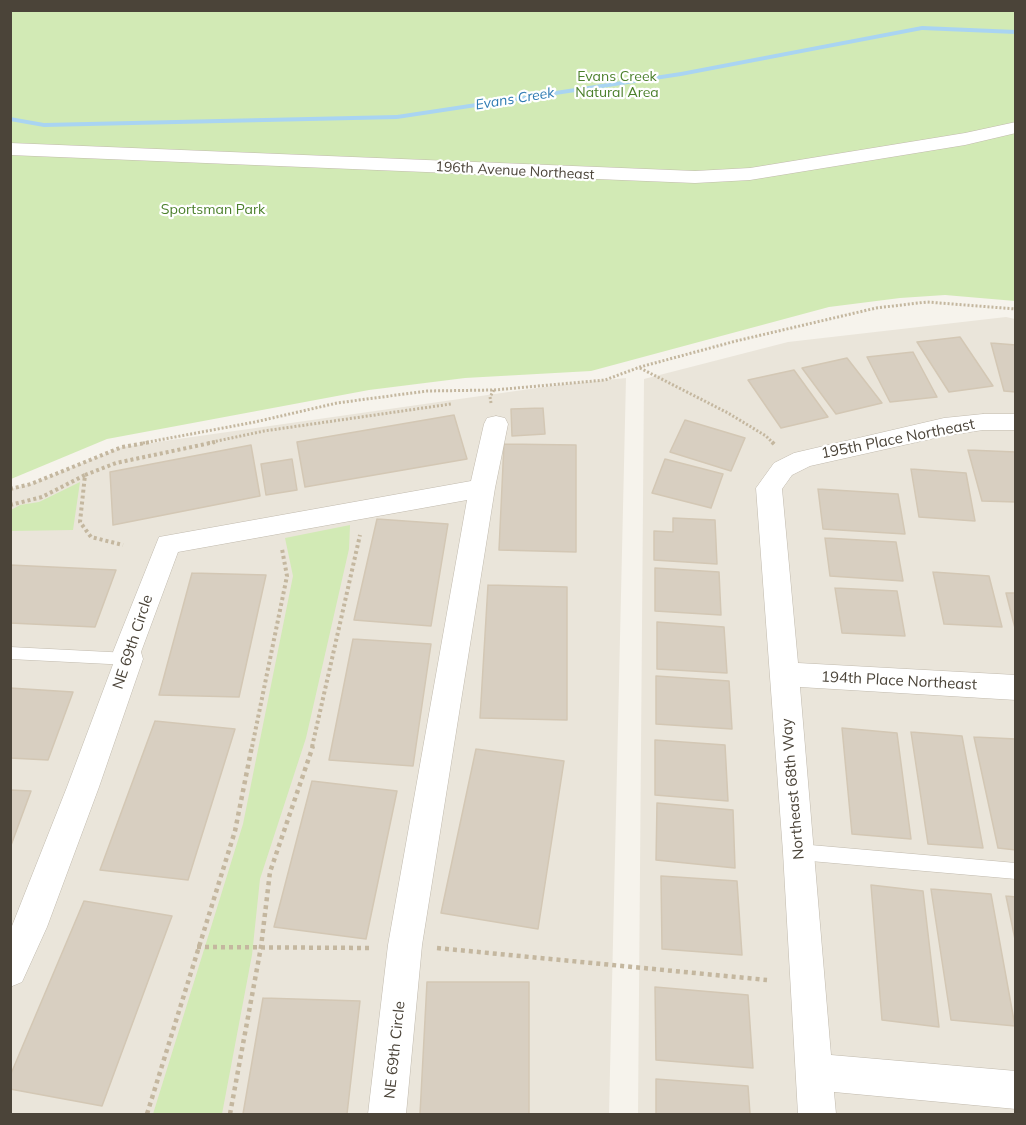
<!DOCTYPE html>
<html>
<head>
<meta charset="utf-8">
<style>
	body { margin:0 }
	#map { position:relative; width:1026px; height:1125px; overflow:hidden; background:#f6f3ec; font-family:Mulish,sans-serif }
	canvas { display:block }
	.frame { position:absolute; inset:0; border:12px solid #4b4439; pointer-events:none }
</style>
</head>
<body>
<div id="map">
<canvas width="1026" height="1125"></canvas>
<div class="frame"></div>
</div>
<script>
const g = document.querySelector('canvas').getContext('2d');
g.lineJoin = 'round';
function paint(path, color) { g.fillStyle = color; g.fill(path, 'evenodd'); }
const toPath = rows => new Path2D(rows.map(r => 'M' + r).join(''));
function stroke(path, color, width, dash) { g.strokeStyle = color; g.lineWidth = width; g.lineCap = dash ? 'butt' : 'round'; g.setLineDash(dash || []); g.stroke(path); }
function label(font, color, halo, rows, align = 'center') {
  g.font = font + ' Mulish,sans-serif'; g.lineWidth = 4.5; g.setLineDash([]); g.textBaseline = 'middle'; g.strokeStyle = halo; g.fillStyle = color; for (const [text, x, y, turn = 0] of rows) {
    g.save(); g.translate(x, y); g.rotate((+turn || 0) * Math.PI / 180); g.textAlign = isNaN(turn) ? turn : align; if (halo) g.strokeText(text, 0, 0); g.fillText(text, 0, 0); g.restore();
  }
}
paint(toPath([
	[1006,317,1015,319,1015,1114,638,1114,644,379,788,342],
	[626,378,609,1114,11,1114,10,489,31,484,122,447,558,385]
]), '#eae5da');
paint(toPath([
	[10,11,1015,11,1015,301,945,295,900,298,829,307,591,371,465,378,369,390,107,439,11,479],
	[80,482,73,530,11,531,11,510,20,505,39,502],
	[350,525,349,549,306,738,260,879,252,955,222,1114,153,1114,243,824,293,576,285,538]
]), '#d2eab5');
paint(toPath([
	[922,26,1016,30,1016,34,922,30,681,76,397,119,44,127,10,121,10,117,44,123,397,115,681,72,922,26]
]), '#a9d4f2');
const building = toPath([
	[960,337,993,386,949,392,917,342,960,337],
	[991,343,1016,345,1016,392,1004,391,991,343],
	[913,352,937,397,890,402,867,357,913,352],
	[847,358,882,403,836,414,802,368,847,358],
	[794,370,828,417,781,428,748,380,794,370],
	[543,408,545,434,512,436,511,409,543,408],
	[454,415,467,459,305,487,297,442,454,415],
	[685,420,745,438,731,471,670,452,685,420],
	[504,444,576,445,576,552,499,550,504,444],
	[251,445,260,496,113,525,110,472,251,445],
	[968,450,1016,452,1016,502,982,501,968,450],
	[292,459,297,490,266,495,261,464,292,459],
	[665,459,723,474,711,508,652,493,665,459],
	[911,469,966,473,975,521,919,517,911,469],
	[818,489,898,494,905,534,823,529,818,489],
	[673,518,715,520,717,564,654,560,654,531,673,532,673,518],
	[377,519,448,524,431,626,354,620,377,519],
	[825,538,896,542,903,581,830,576,825,538],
	[10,565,116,570,95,627,10,623,10,565],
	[655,568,719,572,721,615,655,611,655,568],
	[933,572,989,576,1002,627,944,624,933,572],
	[192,573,266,575,239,697,159,695,192,573],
	[488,585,567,587,567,720,480,718,488,585],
	[835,588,897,591,905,636,842,633,835,588],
	[1006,593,1016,593,1016,632,1006,593],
	[657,622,724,627,727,673,657,669,657,622],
	[353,639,431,644,413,766,329,760,353,639],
	[656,676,729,681,732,729,656,724,656,676],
	[10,688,73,692,48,760,10,758,10,688],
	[155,721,235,729,188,880,100,870,155,721],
	[842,728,897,733,911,839,852,834,842,728],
	[911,732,962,736,983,848,928,844,911,732],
	[974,737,1016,739,1016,850,998,848,974,737],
	[655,740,725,745,728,801,655,795,655,740],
	[476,749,564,761,538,929,441,913,476,749],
	[312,781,397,791,366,939,274,927,312,781],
	[10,790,31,791,10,848,10,790],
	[657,803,733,810,735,868,656,860,657,803],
	[661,876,737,881,742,955,662,949,661,876],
	[871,885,923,891,939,1027,882,1020,871,885],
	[931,889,991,894,1015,1026,951,1020,931,889],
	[1006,896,1016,897,1016,944,1006,896],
	[84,901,172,916,102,1106,10,1089,10,1076,84,901],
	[427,982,529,982,529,1114,420,1114,427,982],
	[655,987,748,995,753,1068,656,1060,655,987],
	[263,998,360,1001,347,1114,243,1114,263,998],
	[656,1079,748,1086,750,1114,656,1114,656,1079]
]);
paint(building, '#d8cfc1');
stroke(building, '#d3c7b4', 1.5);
const service = toPath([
	[10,647,129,653,134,655,136,659,134,663,129,665,10,659,10,647],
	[799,844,1016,863,1016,879,799,860,793,857,791,852,793,847,799,844]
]);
const minor = toPath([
	[1016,122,1016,133,965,145,750,180,695,183,10,155,10,143,695,171,750,168,965,133,1016,122],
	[983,414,1016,414,1016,430,983,430,944,436,810,466,792,475,782,489,798,663,1016,675,1016,700,800,687,831,1055,1016,1071,1016,1109,834,1092,836,1114,798,1114,783,852,756,488,774,463,794,453,944,418,983,414],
	[496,416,505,418,508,424,495,488,422,945,406,1114,368,1114,388,945,467,500,178,552,141,652,143,659,99,787,47,927,22,982,10,987,10,931,67,787,115,659,113,652,159,537,471,481,484,424,487,418,496,416]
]);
stroke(service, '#c2bbae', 1);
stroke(minor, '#c2bbae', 1);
stroke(toPath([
	[640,368,728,413,766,436,773,443],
	[491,403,490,397,494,390],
	[143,443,255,422,337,403,427,391,494,390,605,380,640,367,736,341,876,308,927,302,1016,309],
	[208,443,264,431,451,404]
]), '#c4b79f', 3, [2, 2]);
stroke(toPath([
	[772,442,776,446],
	[85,475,116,463,215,442],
	[10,489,31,484,122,447,151,442],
	[10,505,42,497,85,475,80,522,91,537,123,545],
	[252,747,287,576,282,549],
	[312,747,360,535]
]), '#c4b79f', 4, [3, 3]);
stroke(toPath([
	[197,947,372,948],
	[437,948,767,980],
	[147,1114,235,831,252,746],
	[230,1114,261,947,270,872,313,746]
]), '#c4b79f', 4.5, [4, 4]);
paint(service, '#fff');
paint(minor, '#fff');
label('14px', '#4a7f2a', '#fff', [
	["Evans Creek",617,77],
	["Natural Area",617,93],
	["Sportsman Park",213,210]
]);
label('italic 14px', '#2e7ab2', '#fff', [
	["Evans Creek",515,99,-9]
]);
label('14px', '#4b4439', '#fff', [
	["196th Avenue Northeast",515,171,3]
]);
label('15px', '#4b4439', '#fff', [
	["195th Place Northeast",898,439,-11],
	["NE 69th Circle",133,642,-72],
	["194th Place Northeast",899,681,3],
	["Northeast 68th Way",793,789,-95],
	["NE 69th Circle",395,1050,-84]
]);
</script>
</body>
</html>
